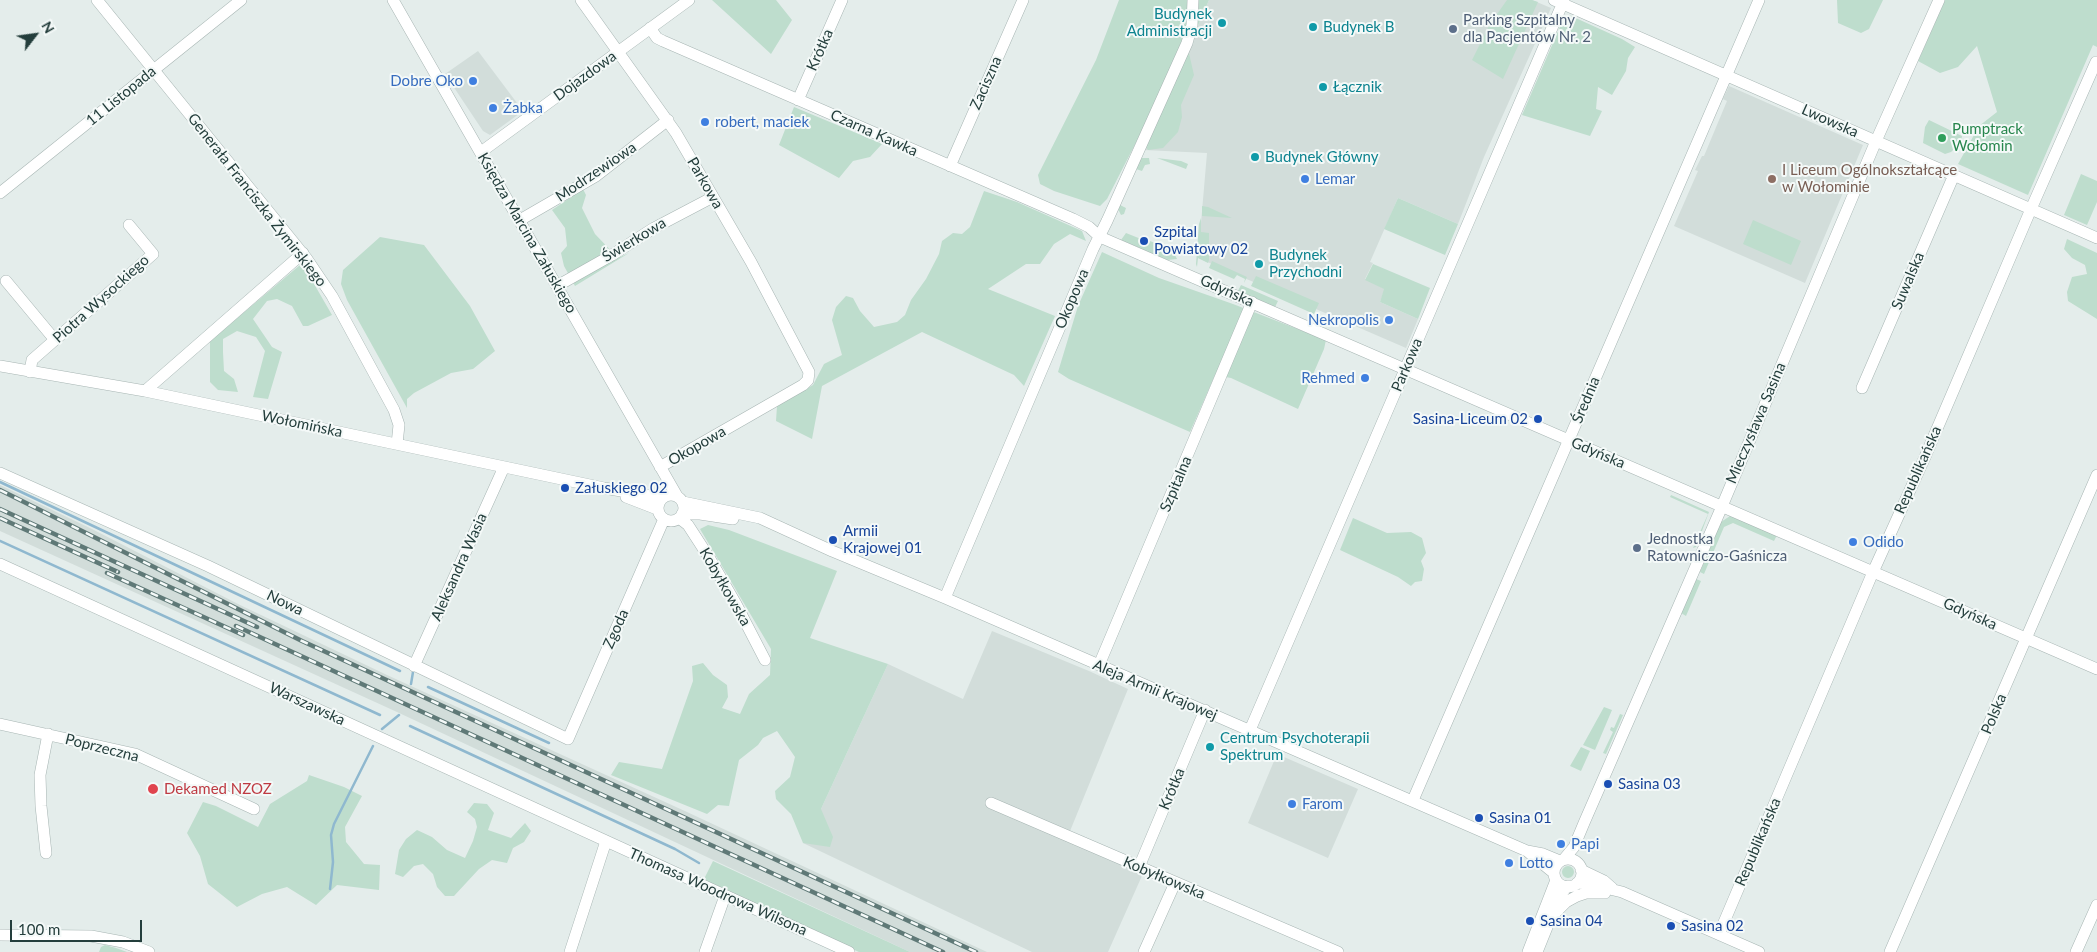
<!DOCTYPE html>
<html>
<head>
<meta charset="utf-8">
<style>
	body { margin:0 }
	#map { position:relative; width:2097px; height:952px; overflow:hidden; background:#e4edeb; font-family:Lato,sans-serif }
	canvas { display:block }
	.north { position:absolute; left:10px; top:10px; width:50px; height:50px; -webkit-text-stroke:4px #f4f9f8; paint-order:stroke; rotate:60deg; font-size:14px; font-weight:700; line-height:20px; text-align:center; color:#243e3c }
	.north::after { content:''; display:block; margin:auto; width:18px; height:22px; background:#243e3c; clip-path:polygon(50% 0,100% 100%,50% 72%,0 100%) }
	.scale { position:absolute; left:10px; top:920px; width:132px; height:22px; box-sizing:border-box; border:2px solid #243e3c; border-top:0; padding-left:6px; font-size:15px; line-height:18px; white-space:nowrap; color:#243e3c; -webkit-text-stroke:4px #f4f9f8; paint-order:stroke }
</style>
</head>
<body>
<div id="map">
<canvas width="2097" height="952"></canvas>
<div class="north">N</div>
<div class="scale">100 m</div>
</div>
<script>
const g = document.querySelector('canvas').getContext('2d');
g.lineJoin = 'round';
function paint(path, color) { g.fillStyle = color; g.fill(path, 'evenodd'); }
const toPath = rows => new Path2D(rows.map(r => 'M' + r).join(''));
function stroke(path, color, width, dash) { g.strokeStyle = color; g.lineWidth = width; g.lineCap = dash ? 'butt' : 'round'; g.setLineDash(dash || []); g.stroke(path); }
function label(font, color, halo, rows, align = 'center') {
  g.font = font + ' Lato,sans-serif'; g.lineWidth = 4; g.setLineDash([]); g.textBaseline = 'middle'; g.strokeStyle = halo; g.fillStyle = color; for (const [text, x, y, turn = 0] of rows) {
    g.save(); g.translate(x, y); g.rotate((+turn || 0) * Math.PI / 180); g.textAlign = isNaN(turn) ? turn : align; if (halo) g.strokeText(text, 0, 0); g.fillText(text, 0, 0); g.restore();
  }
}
paint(toPath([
	[1209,0,1532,0,1551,8,1484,157,1458,224,1398,198,1370,262,1373,263,1365,279,1385,289,1380,302,1418,319,1406,348,1198,258,1207,153,1144,150],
	[478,51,523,111,490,135,483,131,445,74],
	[1729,86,1863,145,1805,283,1674,226,1698,171,1695,170,1702,156,1704,156,1727,101,1723,99],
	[0,485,92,529,240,605,387,675,687,812,987,952,910,952,397,712,0,531],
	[992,631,1089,671,1128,689,1068,836,1145,869,1108,952,1032,952,803,843,821,809,888,664,963,699],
	[1277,754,1358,789,1328,858,1248,823]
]), '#d2ddda');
paint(toPath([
	[776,0,792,20,771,54,712,0],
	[1119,0,1209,0,1188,49,1194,75,1181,105,1182,117,1178,132,1163,148,1148,150,1146,147,1148,119,1107,199,1100,206,1054,191,1040,184,1038,175,1096,60],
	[1507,0,1532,0,1538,2,1503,79,1472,60,1490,24],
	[1837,0,1883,0,1869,29,1861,33,1838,23],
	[1945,0,2097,0,2097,47,2093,45,2028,195,1958,164,1979,126,1997,112,1977,46,1958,67,1940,73,1918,61],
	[1569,15,1622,39,1635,47,1628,58,1626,71,1612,95,1598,87,1596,109,1602,111,1590,136,1522,115,1562,22],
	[794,107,873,140,882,144,870,157,853,161,839,178,779,145],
	[1929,120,1962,136,1961,142,1951,152,1945,154,1923,143,1925,127],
	[1142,158,1149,158,1150,164,1145,165,1142,171,1136,169,1120,205,1126,208,1124,214,1121,215,1118,209,1138,161],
	[1157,158,1181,161,1188,164,1186,169],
	[2081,174,2097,181,2097,202,2087,225,2064,215],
	[583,189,586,195,582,208,595,234,618,258,629,253,575,286,564,266,561,253,567,246,565,228,552,210],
	[984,191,1017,202,1082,231,1086,241,1070,234,1054,244,1040,264,1026,264,988,289,1055,316,1024,386,1014,375,922,332,822,386,812,439,776,421,777,406,813,385,824,364,842,355,832,320,836,307,846,296,853,298,860,311,874,327,897,322,905,315,911,300,926,279,939,254,942,241,953,233,962,234,970,227],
	[1398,198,1458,224,1445,255,1384,229],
	[1202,206,1208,207,1232,218,1202,216],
	[1201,218,1201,232,1209,233,1209,260,1208,263,1198,258,1197,267,1196,264,1199,224],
	[1753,220,1801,241,1791,265,1743,244],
	[1126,233,1141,239,1141,241,1146,243,1147,240,1172,249,1177,259,1167,260,1121,240],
	[380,237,424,245,470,306,495,351,473,369,451,373,414,393,407,399,407,408,347,300,341,284,343,270],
	[2067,239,2097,253,2097,319,2068,301,2067,292,2072,277,2087,274,2085,265,2072,258,2064,249],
	[1102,252,1159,278,1233,304,1326,340,1324,349,1298,409,1231,378,1215,375,1190,432,1069,379,1058,372,1078,306],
	[1212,261,1247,277,1244,283,1245,279,1237,275,1234,279,1209,268],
	[1373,264,1430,288,1418,319,1380,302,1384,289,1365,280],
	[300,265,306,270,332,315,308,326,303,326,292,306,277,299,267,301,253,319,272,347,282,352,268,399,253,397,265,351,256,337,237,331,223,339,223,352,224,371,234,379,238,392,218,390,210,382,210,341],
	[1256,276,1319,303,1314,314,1251,286],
	[1241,285,1278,301,1275,307,1238,291],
	[1671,495,1709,512,1696,547,1693,548,1708,514,1670,497],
	[1730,516,1777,535,1774,541,1733,523,1724,527,1704,574,1700,572,1721,522],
	[1353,518,1387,533,1411,532,1422,538,1426,553,1421,561,1424,569,1422,581,1415,582,1411,586,1398,577,1340,550],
	[708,525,729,530,837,571,810,638,888,664,821,809,833,837,830,847,803,843,791,814,776,799,775,791,790,777,795,757,777,731,763,738,758,745,739,760,729,806,718,805,707,814,611,775,619,762,662,769,693,681,692,666,703,663,713,675,727,685,728,697,722,708,740,714,749,694,770,675,771,649,700,529],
	[1696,579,1701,581,1686,616,1681,613],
	[1604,707,1612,710,1595,750,1583,745],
	[1620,714,1623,715,1606,754,1603,753,1613,732,1610,730,1611,727,1614,728],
	[1581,747,1590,751,1581,771,1570,766],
	[309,775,344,787,362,796,345,827,346,842,364,864,380,865,379,890,337,885,316,905,287,887,262,894,237,907,208,884,200,856,187,833,203,802,216,806,258,827,270,804,307,781],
	[474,803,487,804,494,813,488,830,511,838,525,823,531,831,524,842,513,848,507,863,492,860,479,869,454,896,445,896,437,887,433,874,423,864,414,866,403,877,395,874,399,850,406,839,417,830,432,837,447,850,465,858,473,841,477,827,475,819,467,812],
	[713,861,910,952,859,952,703,881],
	'1562 872a6 6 0 1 1 12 0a6 6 0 1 1-12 0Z',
	[105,945,116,948,127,952,99,952,101,947]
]), '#beddcd');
stroke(toPath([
	[0,482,400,671],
	[0,541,380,715],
	[411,684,413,672],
	[428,687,549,743],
	[410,726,675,849,699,863],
	[382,729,399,715],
	[330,889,333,862,331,835,334,824,373,746]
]), '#8fb8cf', 2.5);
const minor = toPath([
	[97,0,307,259,332,296,394,410,399,425,397,444],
	[393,0,677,496],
	[581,0,676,133,751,262,809,372,808,380,803,385,660,467],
	[1554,0,2097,238],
	[650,28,657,38,663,41,1073,219,1089,227,1100,237,2097,669],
	[798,100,842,0],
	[481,152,689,0],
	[950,166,1023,0],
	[0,193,241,0],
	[520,220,596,176,668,120],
	[6,281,55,340],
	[557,286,612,255,654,228,713,197],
	[0,366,145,391,604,488,662,498],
	[30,372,32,360,153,254,129,225],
	[1862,388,1954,175],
	[145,391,303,253],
	[0,473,208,566,568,739,664,519],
	'658 508a13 13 0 1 1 26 0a13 13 0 1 1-26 0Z',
	[626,497,657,509],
	[683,502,760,518,832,551,945,598,1527,851,1543,854,1560,861],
	[682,514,700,514,733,519],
	[679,518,688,525,710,559,736,604,765,660],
	[0,564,849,952],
	[945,598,1093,249,1107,221,1187,43,1192,25,1193,0],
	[1099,665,1252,302],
	[414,666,504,467],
	[0,724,135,754,254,809],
	[1250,730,1564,0],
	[1413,800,1759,0],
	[991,803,1338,952],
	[1527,851,1554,873],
	[46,853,41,806,40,775,48,734],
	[1564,859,1574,847,1584,823,1720,511,1876,141,1939,0],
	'1554 873a14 14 0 1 1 28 0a14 14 0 1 1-28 0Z',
	[1139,867,1205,710],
	[1581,870,1604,881,1612,888],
	[1577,883,1589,884,1622,892,1759,952],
	[1552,916,1566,902,1577,896,1586,893,1605,893],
	[1719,934,1873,572,1925,457,2031,209,2096,62],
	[0,935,91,936,123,942,149,952],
	[570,952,606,841],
	[705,952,725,896],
	[1144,952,1175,883],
	[1528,952,1556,880],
	[1537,952,1560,895,1568,886],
	[1890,952,2097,475],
	[2076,952,2097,905]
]);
stroke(minor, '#a7b5b3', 12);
stroke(minor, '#fff', 11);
const rail = toPath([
	[0,490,302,641,976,952],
	[0,509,257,627],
	[0,518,118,572],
	[107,573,243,635],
	[236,626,943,952]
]);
stroke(rail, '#5f7977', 4.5);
stroke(rail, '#f4f9f8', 2.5, [8]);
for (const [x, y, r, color] of [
	[1222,23,5,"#0f9aa8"],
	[1313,27,5,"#0f9aa8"],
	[1453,29,5,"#5c6f8a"],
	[473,81,5,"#3f7fe0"],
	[1323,87,5,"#0f9aa8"],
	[493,108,5,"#3f7fe0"],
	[705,122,5,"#3f7fe0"],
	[1942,138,5,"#2e9e5b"],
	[1255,157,5,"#0f9aa8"],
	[1305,179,5,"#3f7fe0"],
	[1772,179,5,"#8d6e63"],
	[1144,241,5,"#1a4fb4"],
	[1259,264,5,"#0f9aa8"],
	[1389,320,5,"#3f7fe0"],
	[1365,378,5,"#3f7fe0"],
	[1538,419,5,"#1a4fb4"],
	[565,488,5,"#1a4fb4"],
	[833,540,5,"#1a4fb4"],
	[1853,542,5,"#3f7fe0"],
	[1637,548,5,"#5c6f8a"],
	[1210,747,5,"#0f9aa8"],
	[1608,784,5,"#1a4fb4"],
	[153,789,6,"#e0444e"],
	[1292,804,5,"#3f7fe0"],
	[1479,818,5,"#1a4fb4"],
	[1561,844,5,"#3f7fe0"],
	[1509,863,5,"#3f7fe0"],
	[1530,921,5,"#1a4fb4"],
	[1671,926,5,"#1a4fb4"]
]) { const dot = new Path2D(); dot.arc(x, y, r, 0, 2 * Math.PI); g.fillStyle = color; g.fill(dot); stroke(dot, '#f4f9f8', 2); }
label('15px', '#0d838f', '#f4f9f8', [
	["Budynek",1212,14,"right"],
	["Administracji",1212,31,"right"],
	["Budynek B",1323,27],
	["Łącznik",1333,87],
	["Budynek Główny",1265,157],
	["Budynek",1269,255],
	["Przychodni",1269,272],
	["Centrum Psychoterapii",1220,738],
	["Spektrum",1220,755]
], 'left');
label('15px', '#4e5e75', '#f4f9f8', [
	["Parking Szpitalny",1463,20],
	["dla Pacjentów Nr. 2",1463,37],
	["Jednostka",1647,539],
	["Ratowniczo-Gaśnicza",1647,556]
], 'left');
label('15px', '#243e3c', '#f4f9f8', [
	["Krótka",820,50,-66],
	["Dojazdowa",585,76,-36],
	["Zaciszna",986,83,-66],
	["11 Listopada",121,96,-39],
	["Lwowska",1830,121,24],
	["Czarna Kawka",874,133,24],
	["Modrzewiowa",596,172,-34],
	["Parkowa",705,183,60],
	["Generała Franciszka Żymirskiego",257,200,52],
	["Księdza Marcina Załuskiego",527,233,60],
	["Świerkowa",634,240,-31],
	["Suwalska",1908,281,-67],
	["Gdyńska",1227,291,24],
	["Piotra Wysockiego",101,299,-42],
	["Okopowa",1072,299,-67],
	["Parkowa",1407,365,-67],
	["Średnia",1586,400,-67],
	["Mieczysława Sasina",1756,423,-67],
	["Wołomińska",302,424,12],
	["Okopowa",697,446,-30],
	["Gdyńska",1598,453,23],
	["Republikańska",1918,470,-66],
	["Szpitalna",1176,484,-67],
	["Aleksandra Wasia",459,567,-66],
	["Kobyłkowska",725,587,60],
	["Nowa",285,603,26],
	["Gdyńska",1970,614,24],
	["Zgoda",616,629,-66],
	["Aleja Armii Krajowej",1155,690,23],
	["Warszawska",307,704,25],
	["Polska",1994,714,-67],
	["Poprzeczna",102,748,14],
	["Krótka",1172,789,-67],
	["Republikańska",1758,842,-67],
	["Kobyłkowska",1164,878,23],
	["Thomasa Woodrowa Wilsona",718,892,24]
]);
label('15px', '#366cbe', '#f4f9f8', [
	["Dobre Oko",463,81,"right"],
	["Żabka",503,108],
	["robert, maciek",715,122],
	["Lemar",1315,179],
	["Nekropolis",1379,320,"right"],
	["Rehmed",1355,378,"right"],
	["Odido",1863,542],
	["Farom",1302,804],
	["Papi",1571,844],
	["Lotto",1519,863]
], 'left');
label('15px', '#27864d', '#f4f9f8', [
	["Pumptrack",1952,129],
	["Wołomin",1952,146]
], 'left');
label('15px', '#785e54', '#f4f9f8', [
	["I Liceum Ogólnokształcące",1782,170],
	["w Wołominie",1782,187]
], 'left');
label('15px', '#164399', '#f4f9f8', [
	["Szpital",1154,232],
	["Powiatowy 02",1154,249],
	["Sasina-Liceum 02",1528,419,"right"],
	["Załuskiego 02",575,488],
	["Armii",843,531],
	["Krajowej 01",843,548],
	["Sasina 03",1618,784],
	["Sasina 01",1489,818],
	["Sasina 04",1540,921],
	["Sasina 02",1681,926]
], 'left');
label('15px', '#be3a42', '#f4f9f8', [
	["Dekamed NZOZ",164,789]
], 'left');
</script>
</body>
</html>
